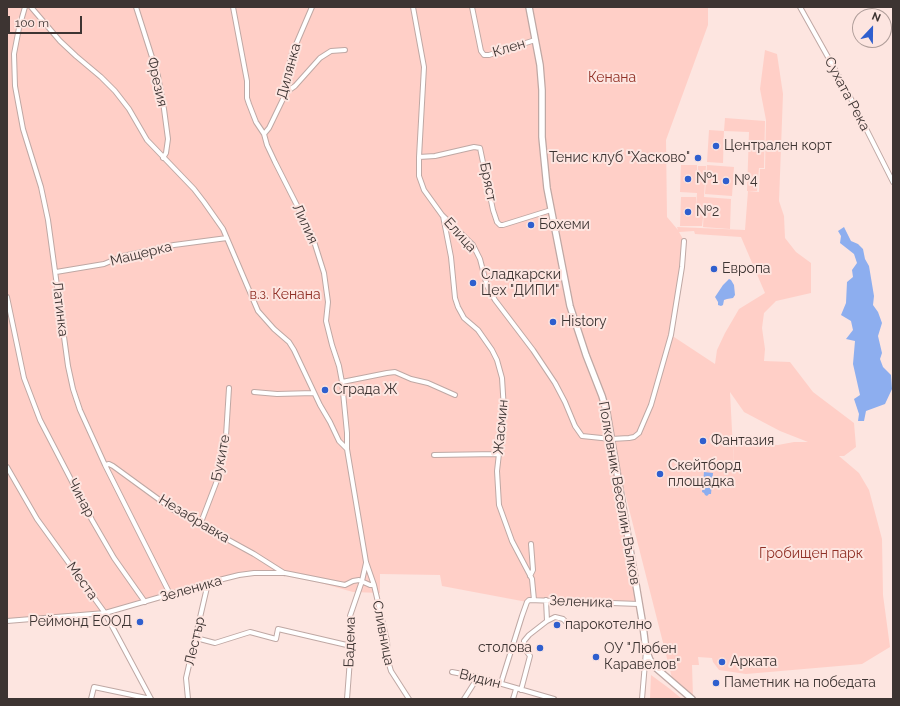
<!DOCTYPE html>
<html>
<head>
<meta charset="utf-8">
<style>
	body { margin:0 }
	#map { position:relative; width:900px; height:706px; overflow:hidden; background:#fde5e0; font-family:Raleway,sans-serif }
	canvas { display:block }
	.frame { position:absolute; inset:0; border:8px solid #3d3432; pointer-events:none }
	.north { position:absolute; left:852px; top:8px; width:40px; height:40px; box-sizing:border-box; background:#fde5e0; border:1px solid #b09e9a; border-radius:50%; rotate:22deg; font-size:11px; font-weight:700; line-height:16px; text-align:center; color:#3d3432 }
	.north::after { content:''; display:block; margin:auto; width:14px; height:18px; background:#2f5fce; clip-path:polygon(50% 0,100% 100%,50% 72%,0 100%) }
	.scale { position:absolute; left:8px; top:16px; width:74px; height:18px; box-sizing:border-box; border:2px solid #3d3432; border-top:0; padding-left:5px; font-size:12px; line-height:14px; white-space:nowrap; color:#3d3432; -webkit-text-stroke:3px #fde5e0; paint-order:stroke }
</style>
</head>
<body>
<div id="map">
<canvas width="900" height="706"></canvas>
<div class="frame"></div>
<div class="north">N</div>
<div class="scale">100 m</div>
</div>
<script>
const g = document.querySelector('canvas').getContext('2d');
g.lineJoin = 'round';
function paint(path, color) { g.fillStyle = color; g.fill(path, 'evenodd'); }
const toPath = rows => new Path2D(rows.map(r => 'M' + r).join(''));
function stroke(path, color, width, dash) { g.strokeStyle = color; g.lineWidth = width; g.lineCap = dash ? 'butt' : 'round'; g.setLineDash(dash || []); g.stroke(path); }
function label(font, color, halo, rows, align = 'center') {
  g.font = font + ' Raleway,sans-serif'; g.lineWidth = 4; g.setLineDash([]); g.textBaseline = 'middle'; g.strokeStyle = halo; g.fillStyle = color; for (const [text, x, y, turn = 0] of rows) {
    g.save(); g.translate(x, y); g.rotate((+turn || 0) * Math.PI / 180); g.textAlign = isNaN(turn) ? turn : align; if (halo) g.strokeText(text, 0, 0); g.fillText(text, 0, 0); g.restore();
  }
}
paint(toPath([
	[7,7,708,7,708,25,666,140,667,217,678,230,677,227,745,230,748,191,759,192,760,169,765,169,766,120,760,89,765,50,777,54,783,94,779,201,784,216,785,238,796,252,811,263,811,293,776,301,764,313,762,328,765,349,764,361,790,362,813,392,854,423,856,447,844,456,839,456,859,473,869,490,882,539,883,595,890,647,862,664,746,674,719,670,713,662,712,658,698,657,699,665,692,665,693,697,672,678,613,446,639,604,527,602,442,586,440,575,380,574,380,593,353,592,285,573,239,575,105,613,7,621],
	[694,231,695,234,741,237,765,293,739,309,725,333,717,350,715,364,671,335,684,241,679,232],
	[730,392,744,412,780,431,808,442,794,442,778,445,733,442,734,469],
	[725,118,765,121,764,168,759,168,757,191,747,191,749,132,724,131,723,163,707,162,709,130,724,131],
	[681,165,697,165,697,184,698,166,706,166,704,197,731,199,730,229,703,227,704,209,702,226,680,226,681,197,696,197,696,208,697,193,680,192],
	[707,165,734,167,732,196,705,194],
	[651,675,670,689,682,699,650,699]
]), '#ffcfc7');
paint(toPath([
	[844,227,851,241,858,244,863,249,865,259,869,266,874,296,873,305,878,312,882,323,878,336,882,353,880,359,883,367,891,375,892,389,885,404,866,411,864,421,858,421,859,414,854,399,860,395,853,364,855,341,846,339,853,330,851,321,841,315,846,303,847,282,853,277,852,270,857,263,854,254,840,243,841,236,838,231],
	[729,279,731,280,734,285,735,295,733,298,727,299,724,300,723,305,721,306,718,305,718,302,715,297,723,285],
	[704,472,713,473,711,494,709,494,707,496,705,495,704,493,702,492]
]), '#8daeef');
const street = toPath([
	[25,7,19,28,14,54,15,86,23,129,41,187,48,220,68,366,73,389,80,410,105,465,170,594],
	[31,7,60,41,76,56,101,77,115,91,129,109,147,140,194,189,204,202,223,229,258,311,274,329,289,342,294,350,320,405,330,422,339,441,347,449,366,562,374,585,387,641,388,661,391,671,409,699],
	[136,7,158,76,164,109,168,139,166,153,163,158],
	[233,7,247,81,247,98,249,104,256,122,264,134,267,145,275,162,312,235,324,273,328,302,326,321,332,345,339,366,342,382,347,433,347,449],
	[413,7,424,67,419,157,419,176,424,190,442,215,473,245,480,259,487,286,495,300,533,350,555,383,565,402,575,426,582,436,611,439,629,438,634,437,639,433,651,405,671,335,682,267,684,241],
	[472,7,481,51,484,55,489,55,535,40],
	[800,7,847,91,893,182],
	[285,93,295,86,320,58,331,51,345,50],
	[264,134,269,128,284,97,291,56,312,7],
	[419,157,435,156,474,147,480,148,493,210,497,222,500,225,503,225,551,210],
	[443,216,451,257,455,298,458,307,464,318,478,330,492,350,497,360,502,378,504,410,497,471,499,505,512,541,532,579,534,600],
	[56,272,104,264,123,256,174,245,227,238],
	[7,297,24,378,40,420,92,520,114,558,145,602],
	[342,382,387,373,395,372,411,379,428,383,455,395],
	[254,392,277,394,314,393],
	[434,455,498,454],
	[105,465,109,464,113,466,172,509,254,554,284,573],
	[7,467,37,519,105,613,151,699],
	[200,525,218,478,226,436,229,388],
	[530,576,533,570,531,544],
	[7,621,105,613,223,579,239,575,254,573,285,573,345,585,353,581,359,580,370,585,374,585],
	[547,621,555,617,563,619,569,625],
	[196,638,215,643,250,632,276,639,278,629,351,646],
	[452,672,478,677,554,699],
	[501,683,522,616,527,602,529,600,639,604],
	[521,690,530,656,524,648,524,641,529,635,547,621,546,600],
	[91,699,94,687,151,699],
	[188,699,186,678,208,583],
	[347,699,351,646,350,616,362,581,366,563],
	[464,699,478,677],
	[513,699,516,689],
	[642,699,646,651]
]);
const secondary = toPath([
	[529,7,540,65,542,90,542,137,547,188,570,306,586,355,602,396,607,413,643,626,646,650,650,660,656,668,692,699]
]);
stroke(street, '#bfa8a4', 6);
stroke(secondary, '#bfa8a4', 8);
stroke(street, '#fff', 4);
stroke(secondary, '#fff', 5.5);
for (const [x, y, r, color] of [
	[716,146,4,"#2f5fce"],
	[698,158,4,"#2f5fce"],
	[688,179,4,"#2f5fce"],
	[726,181,4,"#2f5fce"],
	[688,212,4,"#2f5fce"],
	[531,225,4,"#2f5fce"],
	[714,269,4,"#2f5fce"],
	[473,283,4,"#2f5fce"],
	[553,322,4,"#2f5fce"],
	[325,390,4,"#2f5fce"],
	[703,441,4,"#2f5fce"],
	[660,474,4,"#2f5fce"],
	[140,622,4,"#2f5fce"],
	[557,625,4,"#2f5fce"],
	[540,648,4,"#2f5fce"],
	[596,657,4,"#2f5fce"],
	[722,662,4,"#2f5fce"],
	[716,683,4,"#2f5fce"]
]) { const dot = new Path2D(); dot.arc(x, y, r, 0, 2 * Math.PI); g.fillStyle = color; g.fill(dot); stroke(dot, '#fde5e0', 1.5); }
label('14px', '#3d3432', '#fde5e0', [
	["Клен",509,48,-17],
	["Дилянка",289,71,-75],
	["Фрезия",157,82,77],
	["Сухата Река",847,94,62],
	["Бряст",488,182,79],
	["Лилия",305,224,65],
	["Елица",460,235,48],
	["Мащерка",141,254,-14],
	["Латинка",60,309,83],
	["Жасмин",501,427,-85],
	["Буките",221,458,-79],
	["Полковник Веселин Вълков",619,493,80],
	["Чинар",81,498,62],
	["Незабравка",194,519,31],
	["Места",82,581,54],
	["Зеленика",191,589,-16],
	["Зеленика",581,602,2],
	["Сливница",383,633,79],
	["Лестър",195,641,-77],
	["Бадема",350,642,-88],
	["Видин",480,679,14]
]);
label('14px', '#903026', '#fde5e0', [
	["Кенана",612,78],
	["в.з. Кенана",285,295],
	["Гробищен парк",811,554]
]);
label('14px', '#3d3432', '#fde5e0', [
	["Централен корт",724,146],
	["Тенис клуб \"Хасково\"",690,158,"right"],
	["№1",696,179],
	["№4",734,181],
	["№2",696,212],
	["Бохеми",539,225],
	["Европа",722,269],
	["Сладкарски",481,275],
	["Цех \"ДИПИ\"",481,291],
	["History",561,322],
	["Сграда Ж",333,390],
	["Фантазия",711,441],
	["Скейтборд",668,466],
	["площадка",668,482],
	["Реймонд ЕООД",132,622,"right"],
	["парокотелно",565,625],
	["столова",532,648,"right"],
	["ОУ \"Любен",604,649],
	["Каравелов\"",604,665],
	["Арката",730,662],
	["Паметник на победата",724,683]
], 'left');
</script>
</body>
</html>
